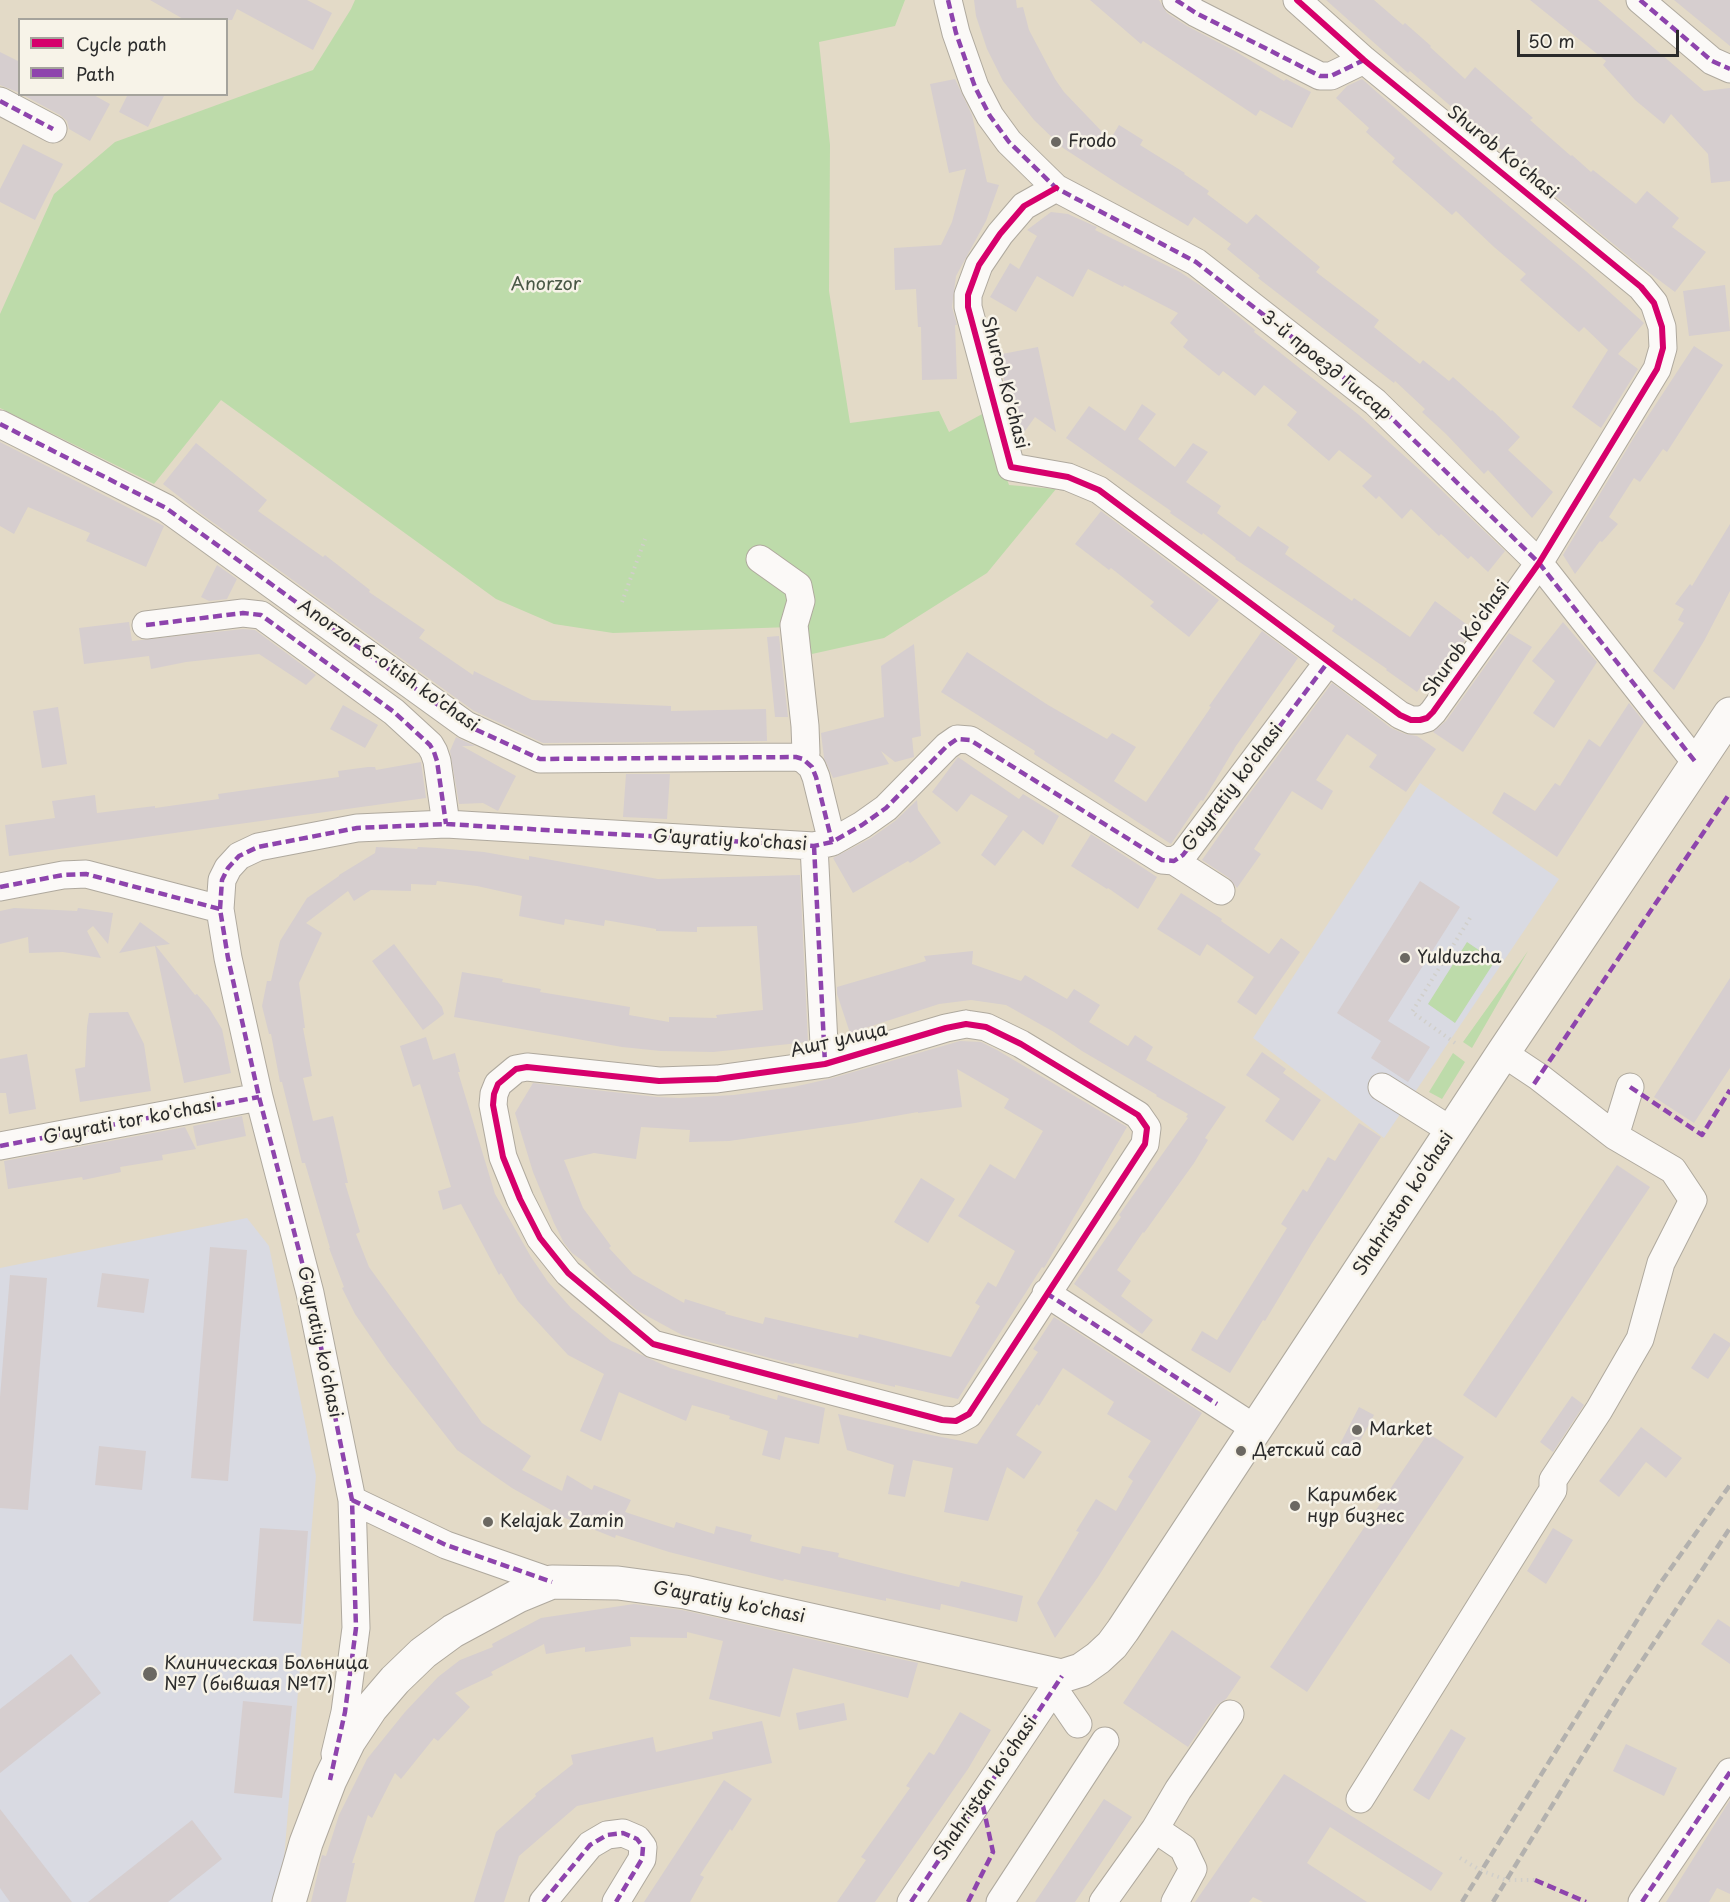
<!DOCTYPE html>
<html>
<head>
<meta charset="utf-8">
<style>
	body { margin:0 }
	#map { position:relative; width:1730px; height:1902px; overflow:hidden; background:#e3dac7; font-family:"Playpen Sans",sans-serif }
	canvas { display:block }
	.legend { position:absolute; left:18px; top:18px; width:210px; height:78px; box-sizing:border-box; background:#f7f3e8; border:2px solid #a5a39c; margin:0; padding:8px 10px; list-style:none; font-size:18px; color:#2b2b2b }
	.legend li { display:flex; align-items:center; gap:12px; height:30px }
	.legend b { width:30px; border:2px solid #a5a39c }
	.scale { position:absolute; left:1517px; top:30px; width:162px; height:27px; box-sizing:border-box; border:3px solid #2b2b2b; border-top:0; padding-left:8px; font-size:18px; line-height:21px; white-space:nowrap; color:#2b2b2b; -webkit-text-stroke:4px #f7f3e8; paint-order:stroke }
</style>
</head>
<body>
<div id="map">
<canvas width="1730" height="1902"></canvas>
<ul class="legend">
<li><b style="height:8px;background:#d6006c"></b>Cycle path</li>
<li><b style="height:8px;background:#8e44ad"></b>Path</li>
</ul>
<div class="scale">50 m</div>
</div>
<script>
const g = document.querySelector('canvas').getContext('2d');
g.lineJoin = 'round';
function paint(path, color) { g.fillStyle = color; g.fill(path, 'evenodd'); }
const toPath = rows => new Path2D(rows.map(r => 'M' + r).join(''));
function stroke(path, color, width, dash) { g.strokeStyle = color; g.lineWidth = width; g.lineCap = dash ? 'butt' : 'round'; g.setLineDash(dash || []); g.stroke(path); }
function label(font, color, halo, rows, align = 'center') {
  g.font = font + ' "Playpen Sans",sans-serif'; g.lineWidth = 5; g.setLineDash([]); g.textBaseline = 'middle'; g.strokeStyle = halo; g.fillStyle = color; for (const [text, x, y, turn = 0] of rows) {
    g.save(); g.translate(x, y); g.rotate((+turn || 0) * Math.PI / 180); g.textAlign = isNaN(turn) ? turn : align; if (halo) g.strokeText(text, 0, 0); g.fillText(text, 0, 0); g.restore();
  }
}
paint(toPath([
	[1420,783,1559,879,1384,1138,1253,1038],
	[247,1218,269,1246,316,1476,283,1871,271,1902,0,1902,0,1268]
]), '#d9dae2');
paint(toPath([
	[355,0,905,0,895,26,819,42,830,145,829,291,850,423,939,411,949,432,984,413,1009,485,1056,489,987,573,884,638,812,654,791,627,613,633,554,624,496,599,221,400,154,484,0,408,0,314,54,194,115,142,313,70,351,9],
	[1467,942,1495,961,1455,1023,1428,1004],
	[1528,951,1472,1048,1463,1042],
	[1453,1053,1465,1062,1442,1099,1429,1092]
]), '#bddbaa');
paint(toPath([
	[150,0,307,0,332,13,313,50,237,9,232,20,185,20],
	[974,0,1016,0,1017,8,1023,7,1029,30,1055,79,1064,92,1110,140,1119,125,1143,140,1140,145,1185,173,1184,174,1209,191,1207,194,1247,224,1256,214,1320,267,1316,272,1379,320,1374,327,1420,364,1423,360,1449,381,1453,377,1491,411,1492,410,1520,437,1508,450,1553,492,1532,518,1488,470,1484,474,1446,434,1422,412,1425,409,1395,381,1394,383,1258,278,1260,276,1227,249,1231,244,1194,217,1188,226,1120,185,1063,148,1034,120,1003,81,987,49,976,16],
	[1090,0,1159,0,1167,13,1187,26,1235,51,1284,81,1286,79,1311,92,1292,128,1260,110,1256,116,1143,41,1141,44],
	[1326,0,1374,0,1403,25,1405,23,1431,46,1430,47,1465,79,1475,67,1533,118,1530,120,1571,156,1572,155,1591,172,1593,170,1636,204,1647,191,1679,218,1672,227,1706,252,1675,292,1640,266,1542,185,1410,71,1408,73],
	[1530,0,1598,0,1704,91,1730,88,1730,181,1711,183,1708,154,1671,114,1664,124,1635,100,1603,65,1606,61],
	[1674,0,1730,0,1730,46],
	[0,52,20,62,20,93,0,85],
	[955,79,972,115,987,182,999,185,986,221,956,276,952,307,957,325,955,325,957,379,922,380,921,327,918,327,916,289,895,290,894,248,941,245,952,222,966,169,949,173,930,84],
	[1362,79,1454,160,1586,271,1644,323,1618,354,1638,369,1601,428,1572,407,1608,350,1584,327,1579,332,1520,280,1526,274,1494,247,1456,211,1452,215,1392,162,1395,158,1366,132,1369,128,1336,98,1347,86],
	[21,94,92,94,110,104,90,141,69,129,67,121,60,115],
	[128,94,165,94,148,127,119,112],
	[23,144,63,164,35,220,0,202,0,189],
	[1051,212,1068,214,1090,224,1097,227,1095,230,1180,272,1207,290,1255,330,1254,332,1359,415,1433,482,1505,551,1488,572,1471,556,1468,559,1441,534,1439,536,1411,509,1402,519,1379,496,1376,499,1362,486,1372,476,1339,450,1329,461,1287,425,1297,412,1264,385,1255,396,1223,371,1219,376,1183,347,1188,340,1170,323,1178,313,1124,285,1123,287,1088,269,1073,297,1037,276,1016,312,990,297,1010,263,1019,269,1037,236,1027,230],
	[1725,285,1730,331,1689,336,1683,291],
	[1694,346,1723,365,1667,452,1663,449,1640,482,1634,478,1609,517,1618,524,1602,542,1600,541,1575,574,1563,555,1633,439],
	[1038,347,1056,432,1035,417,1020,438,997,355],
	[1142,404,1156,414,1138,439,1175,467,1193,443,1208,452,1186,482,1221,506,1217,513,1250,537,1258,526,1289,547,1285,554,1352,601,1354,598,1410,637,1435,601,1473,629,1434,683,1427,678,1417,692,1386,670,1387,669,1332,631,1335,626,1235,559,1236,558,1203,533,1202,535,1170,513,1171,511,1066,438,1089,406,1125,431],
	[0,442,164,526,146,567,86,541,90,533,28,507,14,534,0,526],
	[196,443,267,500,258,511,323,557,325,555,370,590,369,592,425,630,419,638,473,675,474,671,532,700,671,706,671,711,766,709,767,741,543,743,474,711,200,513,163,484],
	[1101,511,1219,600,1189,637,1150,606,1154,602,1111,568,1109,570,1075,544],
	[1730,524,1730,591,1704,641,1674,690,1653,671,1684,623,1678,620,1684,609,1675,604,1690,584,1692,586],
	[217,565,237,579,227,599,209,601,201,597],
	[129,622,132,641,243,629,255,630,316,675,306,685,259,654,186,662,151,669,149,656,84,664,79,628],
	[1563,622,1597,662,1554,728,1533,713,1555,681,1532,661],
	[1262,631,1298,658,1236,746,1203,801,1201,800,1171,844,1034,754,1035,751,941,692,967,652,1048,705,1107,739,1112,733,1136,747,1114,781,1146,802,1211,707,1209,706],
	[1509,633,1532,647,1463,752,1433,732,1446,721],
	[779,636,788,717,775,717,767,637],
	[914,644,921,736,912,738,914,757,895,762,881,751,889,764,833,778,824,758,821,733,884,717,881,666],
	[1332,683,1391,728,1405,734,1417,736,1436,749,1406,792,1369,767,1377,755,1347,734,1316,780,1333,791,1322,810,1292,791,1254,849,1261,854,1237,888,1229,878,1202,860,1235,813],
	[1629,703,1644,722,1557,857,1492,813,1504,792,1535,811,1555,783,1560,786,1589,739,1600,747],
	[343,705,378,725,365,748,330,729],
	[58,707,67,764,42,768,33,711],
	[456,737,475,746,462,746,516,776,498,811,483,803,459,804,450,751],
	[958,757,1019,799,1023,794,1059,816,1043,845,1023,830,995,866,981,855,1008,816,971,794,957,812,932,792],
	[421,762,426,798,9,856,5,825,55,818,52,801,95,795,97,813,155,806,155,808,219,799,218,794,339,777,338,771,368,767,375,767,376,770],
	[626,774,670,774,667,819,623,817],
	[917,800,918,810,941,843,910,863,908,861,853,893,833,858,871,838,895,821],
	[1091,834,1157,877,1138,909,1108,888,1107,889,1071,866],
	[376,847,417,849,418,847,437,848,484,852,529,860,529,856,658,879,800,875,808,1042,713,1052,661,1051,622,1047,454,1017,462,972,503,979,502,982,541,989,540,992,630,1007,629,1015,669,1022,669,1017,717,1018,716,1015,763,1010,757,926,697,927,697,932,656,931,656,929,605,920,604,926,565,919,564,925,519,916,522,896,477,886,437,881,436,885,411,884,411,891,371,890,354,901,348,891,306,923,322,933,299,983,305,1028,303,1028,312,1076,303,1078,313,1121,333,1116,348,1183,345,1183,360,1232,356,1234,369,1267,482,1423,531,1456,522,1470,562,1491,567,1475,592,1490,594,1485,631,1500,625,1512,674,1528,676,1522,714,1534,716,1526,752,1535,750,1541,800,1554,802,1546,839,1553,838,1557,893,1571,959,1587,961,1581,1023,1596,1017,1622,941,1604,940,1610,886,1598,886,1601,784,1579,783,1581,669,1552,616,1535,615,1538,565,1518,512,1488,457,1450,388,1362,355,1314,342,1288,344,1287,329,1248,330,1248,305,1163,302,1163,282,1082,280,1082,271,1034,269,1034,262,1006,267,981,271,981,280,941,307,898,339,876,339,875,375,853],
	[1420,881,1460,907,1388,1021,1430,1047,1408,1082,1371,1058,1381,1041,1337,1013],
	[1181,893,1222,919,1221,921,1269,954,1281,938,1300,952,1256,1015,1237,1002,1254,977,1207,944,1200,956,1157,929],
	[14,908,77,911,78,908,113,913,108,944,93,926,87,931,101,958,63,952,29,953,28,937,0,944,0,911],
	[140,922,170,944,156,946,195,995,197,994,209,1008,222,1029,231,1073,184,1083,155,946,119,953],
	[394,944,442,1007,444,1014,423,1030,372,961],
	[973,951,972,964,1021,981,1025,975,1067,999,1074,989,1100,1005,1089,1022,1128,1046,1135,1035,1153,1047,1146,1060,1226,1107,1205,1138,1208,1140,1194,1163,1144,1233,1143,1232,1117,1270,1131,1281,1121,1296,1153,1320,1142,1334,1074,1284,1121,1217,1119,1215,1188,1118,1186,1117,1188,1114,1156,1096,1157,1095,1082,1051,1054,1032,1006,1005,971,1000,939,1004,850,1033,837,994,837,987,926,961,924,956],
	[1730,978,1730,1068,1694,1123,1654,1097],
	[128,1012,144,1044,151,1091,80,1102,75,1069,85,1067,87,1027,89,1013],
	[426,1037,433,1060,455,1053,460,1072,458,1072,495,1194,531,1257,548,1282,571,1308,611,1341,670,1368,777,1400,778,1395,825,1408,819,1444,785,1437,780,1460,762,1455,768,1431,729,1419,730,1416,692,1405,686,1421,619,1392,601,1441,580,1431,604,1374,568,1355,518,1301,501,1273,499,1275,461,1204,443,1210,438,1191,451,1187,420,1084,413,1087,400,1046],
	[960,1041,981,1042,997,1050,1127,1127,1044,1268,1042,1267,958,1399,895,1385,895,1387,795,1363,793,1364,682,1335,638,1311,600,1279,583,1261,572,1253,564,1243,554,1223,533,1172,515,1113,533,1083,657,1097,680,1098,734,1095,793,1087,829,1079],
	[957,1069,1009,1099,1004,1108,1043,1131,1015,1179,990,1164,958,1216,1015,1251,996,1287,988,1282,975,1303,980,1306,951,1357,859,1334,858,1338,765,1317,763,1324,725,1314,726,1312,685,1299,684,1303,633,1274,609,1248,611,1246,583,1208,564,1160,594,1153,636,1159,641,1127,690,1130,689,1142,729,1141,855,1123,918,1112,918,1113,962,1107],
	[1262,1052,1286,1069,1283,1073,1321,1100,1293,1141,1265,1121,1280,1099,1246,1075],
	[27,1054,36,1109,9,1114,6,1093,0,1093,0,1059],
	[242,1116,246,1136,197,1146,193,1126],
	[1359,1123,1381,1137,1312,1243,1265,1321,1263,1320,1230,1373,1191,1350,1202,1331,1217,1340,1287,1228,1281,1224,1303,1189,1307,1192,1328,1157,1335,1161],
	[185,1127,196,1149,162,1155,163,1160,120,1167,121,1172,83,1180,82,1177,8,1189,4,1161],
	[1617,1165,1650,1187,1496,1418,1463,1395],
	[921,1178,955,1199,928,1243,894,1222],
	[210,1247,247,1250,228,1481,191,1478],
	[102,1273,149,1279,144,1313,97,1307],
	[10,1275,47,1278,28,1510,0,1508,0,1397],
	[1054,1317,1202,1413,1098,1577,1055,1638,1037,1603,1079,1532,1076,1531,1096,1499,1116,1511,1133,1481,1128,1477,1151,1441,1107,1414,1114,1402,1063,1368,1039,1406,1037,1404,1016,1435,1042,1452,1024,1479,1007,1467,988,1521,944,1512,953,1468,913,1460,905,1497,888,1494,894,1465,847,1450,838,1414,911,1431,977,1444,1038,1352,1033,1349],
	[1714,1333,1730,1343,1730,1346,1708,1379,1691,1368],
	[1572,1396,1584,1405,1553,1452,1540,1442],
	[1359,1407,1374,1415,1354,1452,1340,1444],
	[1641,1427,1682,1458,1666,1478,1646,1462,1619,1497,1599,1481],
	[1428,1433,1464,1457,1307,1692,1270,1667],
	[99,1446,146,1451,142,1490,95,1485],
	[260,1528,308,1531,301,1624,253,1621],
	[1553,1528,1573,1540,1546,1584,1527,1571],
	[634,1604,682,1610,918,1663,908,1698,793,1668,780,1717,709,1699,723,1641,687,1632,687,1638,630,1637,631,1646,585,1652,585,1647,546,1654,544,1644,491,1672,493,1675,455,1693,470,1707,438,1741,434,1738,401,1779,395,1773,372,1818,368,1815,352,1863,355,1863,346,1902,311,1902,322,1855,326,1856,339,1815,367,1759,405,1712,438,1677,460,1660,493,1647,492,1644,541,1618],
	[1718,1619,1730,1627,1730,1664,1701,1644],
	[1172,1630,1241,1677,1226,1699,1217,1705,1188,1747,1123,1703],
	[71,1654,101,1693,0,1773,0,1709],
	[243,1701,292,1706,282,1798,234,1793],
	[844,1703,847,1720,799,1730,796,1713],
	[960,1712,991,1730,968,1769,875,1902,837,1902,866,1860,861,1857,910,1788,906,1786,929,1752,934,1755],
	[762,1721,772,1763,577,1806,519,1856,504,1902,474,1902,496,1832,536,1796,535,1794,573,1764,571,1755,653,1737,656,1752,713,1739,712,1732],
	[1451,1729,1466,1738,1429,1800,1413,1790],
	[1626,1744,1677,1768,1664,1796,1613,1771],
	[1284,1774,1443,1873,1431,1891,1330,1827,1307,1863,1367,1902,1263,1902,1253,1897,1249,1902,1195,1902],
	[724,1780,752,1799,732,1831,730,1829,700,1875,704,1877,690,1902,644,1902],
	[1104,1799,1132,1817,1075,1902,1035,1902],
	[1730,1800,1730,1894,1717,1888,1709,1902,1666,1902],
	[0,1809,72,1902,10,1902,0,1888],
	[192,1820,222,1859,168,1902,88,1902]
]), '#d6cecf');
const minor = toPath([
	[948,0,956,33,975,87,990,116,1009,142,1056,188,1196,262,1375,402,1539,563,1697,764],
	[1176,0,1196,13,1320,76,1331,76,1364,60],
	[1640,0,1712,61,1730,69],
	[0,101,53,129],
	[1056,188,1024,206,1000,234,979,265,968,295,968,307,1011,467,1068,477,1099,490,1400,715,1411,720,1420,720,1427,718,1433,712,1539,563,1657,369,1663,348,1662,327,1654,303,1641,287,1364,60,1297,0],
	[0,424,166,508,466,725,540,759,796,757,803,759,812,767,816,777,832,842],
	[760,559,798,586,801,601,794,625,805,726,806,753,803,759],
	[146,625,243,613,261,615,394,712,430,745,434,752,437,761,446,824],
	[814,846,825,1064],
	[1174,861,1221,891],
	[0,887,63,875,86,874,220,909,228,958,259,1097,310,1293,352,1500,356,1628,345,1712,335,1754],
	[220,909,222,880,228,868,239,856,258,847,357,828,446,824,814,846,832,842,862,825,886,808,947,746,957,739,970,740,1162,860,1174,861,1183,855,1328,662],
	[966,1024,986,1027,1021,1044,1138,1115,1147,1128,1145,1144,969,1414,956,1421,942,1420,653,1344,568,1273,540,1238,520,1199,503,1157,493,1105,494,1094,498,1084,516,1069,527,1067,659,1081,717,1079,825,1064,946,1028,966,1024],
	[1382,1087,1452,1131],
	[1615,1136,1630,1087],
	[0,1146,259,1097],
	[1046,1293,1256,1429],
	[352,1500,446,1545,552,1582],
	[1054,1689,1078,1724],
	[1360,1799,1553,1490,1553,1480,1599,1410,1640,1339,1661,1263,1693,1200,1673,1170,1615,1136,1539,1077,1503,1053],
	[543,1902,590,1845,607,1835,623,1833,637,1839,643,1847,642,1859,616,1902],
	[911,1902,1062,1676],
	[1000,1902,1105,1741],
	[1103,1902,1155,1829],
	[1175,1902,1193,1869,1183,1848,1155,1829,1178,1790,1230,1714],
	[1642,1902,1730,1772]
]);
const major = toPath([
	[289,1902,306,1843,330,1780,349,1741,371,1708,395,1680,423,1653,453,1631,518,1596,552,1582,618,1583,685,1592,1062,1676,1081,1670,1098,1658,1112,1645,1123,1630,1503,1053,1730,714]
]);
stroke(minor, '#afa99e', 29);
stroke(major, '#afa99e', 35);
stroke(toPath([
	[622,602,645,539],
	[1455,1043,1412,1012,1470,918],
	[1460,1858,1480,1870,1506,1880,1535,1880]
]), '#d1cfca', 4, [1.5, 4.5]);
stroke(minor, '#fbf9f7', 27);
stroke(major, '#fbf9f7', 33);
stroke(toPath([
	[1462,1902,1659,1585,1730,1485],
	[1493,1902,1624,1688,1730,1528]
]), '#b3b1ae', 4.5, [9, 4.5]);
stroke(toPath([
	[948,0,956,33,975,87,990,116,1009,142,1056,188,1196,262,1375,402,1539,563,1697,764],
	[1176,0,1196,13,1320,76,1331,76,1364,60],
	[1640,0,1712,61,1730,69],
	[0,101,53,129],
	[0,424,166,508,466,725,540,759,796,757,803,759,812,767,816,777,832,842],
	[146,625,243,613,261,615,394,712,430,745,434,752,437,761,446,824],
	[814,846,825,1064],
	[0,887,63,875,86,874,220,909,228,958,259,1097,310,1293,352,1500,356,1628,345,1712,330,1780],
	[220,909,222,880,228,868,239,856,258,847,357,828,446,824,814,846,832,842,862,825,886,808,947,746,957,739,970,740,1162,860,1174,861,1183,855,1328,662],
	[1534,1084,1730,793],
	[1630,1087,1702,1135,1730,1090],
	[0,1146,259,1097],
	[1046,1293,1217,1404],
	[352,1500,446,1545,552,1582],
	[1535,1880,1586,1902],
	[543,1902,590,1845,607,1835,623,1833,637,1839,643,1847,642,1859,616,1902],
	[911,1902,1062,1676],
	[968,1902,993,1852,981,1797],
	[1642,1902,1730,1772]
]), '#8e44ad', 4.5, [9, 4.5]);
stroke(toPath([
	[1056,188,1024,206,1000,234,979,265,968,295,968,307,1011,467,1068,477,1099,490,1400,715,1411,720,1420,720,1427,718,1433,712,1539,563,1657,369,1663,348,1662,327,1654,303,1641,287,1364,60,1297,0],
	[966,1024,986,1027,1021,1044,1138,1115,1147,1128,1145,1144,969,1414,956,1421,942,1420,653,1344,568,1273,540,1238,520,1199,503,1157,493,1105,494,1094,498,1084,516,1069,527,1067,659,1081,717,1079,825,1064,946,1028,966,1024]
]), '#d6006c', 6);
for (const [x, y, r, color] of [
	[1056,142,6,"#6b6862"],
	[1405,958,6,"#6b6862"],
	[1357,1430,6,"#6b6862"],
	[1241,1451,6,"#6b6862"],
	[1295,1506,6,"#6b6862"],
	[488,1522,6,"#6b6862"],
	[150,1674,8,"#6b6862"]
]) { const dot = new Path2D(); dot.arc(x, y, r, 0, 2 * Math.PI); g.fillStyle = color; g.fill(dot); stroke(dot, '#f7f3e8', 2); }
label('18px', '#2b2b2b', '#f7f3e8', [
	["Frodo",1068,142],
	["Yulduzcha",1417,958],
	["Market",1369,1430],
	["Детский сад",1253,1451],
	["Каримбек",1307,1496],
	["нур бизнес",1307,1517],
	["Kelajak Zamin",500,1522],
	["Клиническая Больница",164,1664],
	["№7 (бывшая №17)",164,1685]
], 'left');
label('18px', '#2b2b2b', '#f7f3e8', [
	["Shurob Ko'chasi",1502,153,39],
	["3-й проезд Гиссар",1326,366,39],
	["Shurob Ko'chasi",1004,383,75],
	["Shurob Ko'chasi",1467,639,-55],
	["Anorzor 6-o'tish ko'chasi",388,666,35],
	["G'ayratiy ko'chasi",1233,788,-53],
	["G'ayratiy ko'chasi",730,841,3],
	["Ашт улица",839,1041,-13],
	["G'ayrati tor ko'chasi",130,1122,-11],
	["Shahriston ko'chasi",1404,1204,-57],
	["G'ayratiy ko'chasi",319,1342,78],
	["G'ayratiy ko'chasi",729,1603,11],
	["Shahristan ko'chasi",986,1789,-56]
]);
label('18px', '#485745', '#f7f3e8', [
	["Anorzor",546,285]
]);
</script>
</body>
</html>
